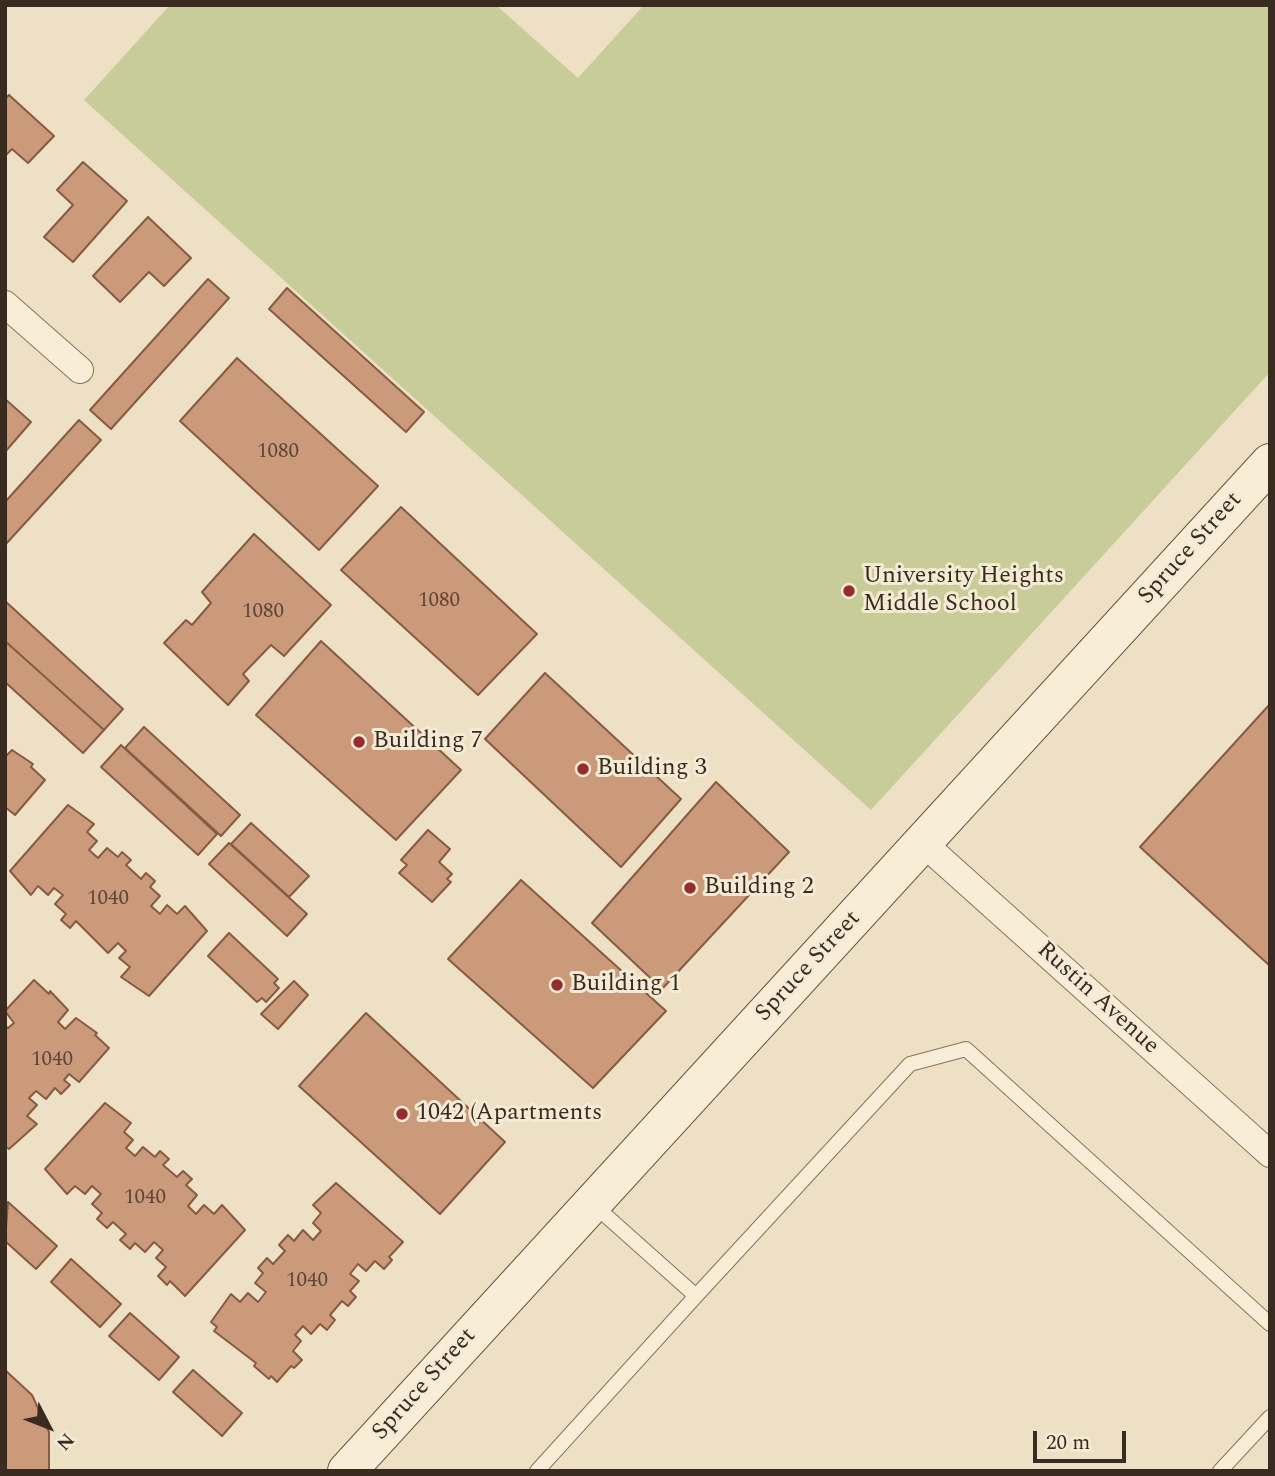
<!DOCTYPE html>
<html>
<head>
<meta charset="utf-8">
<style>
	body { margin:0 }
	#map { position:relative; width:1275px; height:1476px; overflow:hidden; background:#eee0c5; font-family:Spectral,serif }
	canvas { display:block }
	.frame { position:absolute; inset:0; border:7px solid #392b1f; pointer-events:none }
	.north { position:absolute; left:14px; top:1392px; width:70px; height:70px; -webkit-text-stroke:5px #f5ebd4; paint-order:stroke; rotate:132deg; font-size:19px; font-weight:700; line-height:28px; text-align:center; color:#392b1f }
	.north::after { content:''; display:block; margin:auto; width:24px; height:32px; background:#392b1f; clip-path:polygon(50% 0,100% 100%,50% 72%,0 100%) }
	.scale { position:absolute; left:1033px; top:1431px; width:93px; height:32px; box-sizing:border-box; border:4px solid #392b1f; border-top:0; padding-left:9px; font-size:21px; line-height:24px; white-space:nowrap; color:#392b1f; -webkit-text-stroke:5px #f5ebd4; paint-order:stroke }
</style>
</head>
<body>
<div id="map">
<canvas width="1275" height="1476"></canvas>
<div class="frame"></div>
<div class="north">N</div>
<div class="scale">20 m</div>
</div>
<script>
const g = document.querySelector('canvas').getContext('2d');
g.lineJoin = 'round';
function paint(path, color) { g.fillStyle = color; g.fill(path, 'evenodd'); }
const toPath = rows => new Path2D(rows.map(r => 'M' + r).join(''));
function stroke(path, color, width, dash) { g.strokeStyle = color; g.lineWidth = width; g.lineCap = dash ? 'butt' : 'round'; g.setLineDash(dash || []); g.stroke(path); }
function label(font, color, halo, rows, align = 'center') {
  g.font = font + ' Spectral,serif'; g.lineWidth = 6; g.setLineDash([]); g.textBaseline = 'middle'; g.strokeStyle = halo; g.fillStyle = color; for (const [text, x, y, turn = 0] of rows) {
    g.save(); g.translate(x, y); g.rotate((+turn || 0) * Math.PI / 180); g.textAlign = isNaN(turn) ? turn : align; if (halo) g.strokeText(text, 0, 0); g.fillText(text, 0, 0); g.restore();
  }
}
paint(toPath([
	[170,5,496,5,578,78,644,5,1270,5,1270,372,871,810,84,100]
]), '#c7cc99');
const building = toPath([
	[9,95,54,136,28,163,12,149,5,156,5,99,9,95],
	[83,162,127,201,73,262,44,237,73,205,57,190,83,162],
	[148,217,191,258,164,286,149,272,120,302,93,276,148,217],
	[208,279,229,298,111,429,90,410,208,279],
	[287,288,424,412,406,432,269,309,287,288],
	[237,358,378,486,319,550,180,421,237,358],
	[5,399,31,422,5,452,5,399],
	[79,420,101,440,5,545,5,502,79,420],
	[401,507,537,634,478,695,341,570,401,507],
	[254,534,331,605,284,656,271,645,243,674,249,681,228,705,164,643,186,620,192,625,211,603,202,592,254,534],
	[5,601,123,709,104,730,5,641,5,601],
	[5,641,104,730,83,753,5,682,5,641],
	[321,641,461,770,396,840,256,715,321,641],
	[545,673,681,799,621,867,485,739,545,673],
	[1270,704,1270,966,1140,847,1270,704],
	[144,727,240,815,221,836,125,748,144,727],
	[121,745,217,834,198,855,101,767,121,745],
	[12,750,33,764,31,767,45,780,15,815,5,807,5,757,12,750],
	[716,782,789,852,662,989,592,923,716,782],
	[68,805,94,824,87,832,97,841,89,850,98,858,107,848,118,857,122,852,131,860,126,865,141,879,146,873,155,881,150,887,160,896,151,906,160,914,167,905,177,914,185,906,207,931,149,996,121,977,130,967,119,958,126,951,118,943,108,953,76,921,70,928,61,920,66,914,55,904,63,895,54,888,48,895,38,886,31,895,10,871,68,805],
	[251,823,309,876,289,897,231,844,251,823],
	[428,830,450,849,439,862,452,874,447,879,451,882,432,902,399,873,407,865,401,860,428,830],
	[229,843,307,914,287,936,209,864,229,843],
	[521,880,666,1011,593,1088,448,959,521,880],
	[229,933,278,979,274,983,279,988,266,1002,262,998,257,1002,208,956,229,933],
	[34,980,49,994,50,991,68,1010,58,1022,65,1029,76,1018,97,1033,95,1035,109,1048,79,1082,69,1074,64,1080,70,1085,61,1094,55,1088,46,1099,36,1091,29,1098,37,1105,27,1116,37,1124,9,1149,5,1146,5,1026,8,1028,14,1023,5,1011,34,980],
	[294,981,308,995,278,1029,261,1014,294,981],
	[366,1013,505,1142,440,1214,299,1086,366,1013],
	[105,1103,131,1123,124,1132,133,1140,126,1148,135,1156,143,1147,155,1157,160,1151,169,1159,163,1165,177,1177,183,1171,192,1179,186,1185,197,1195,188,1206,196,1214,204,1205,214,1214,222,1205,245,1230,185,1296,170,1281,167,1285,158,1276,166,1267,156,1258,163,1250,154,1242,145,1252,135,1243,130,1249,120,1240,126,1234,113,1222,107,1228,97,1219,102,1213,92,1204,101,1194,92,1186,85,1194,75,1186,67,1194,45,1169,105,1103],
	[336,1183,403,1242,389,1257,392,1260,384,1269,375,1261,366,1271,358,1264,350,1274,359,1281,350,1291,356,1297,348,1306,342,1301,330,1315,335,1320,327,1330,320,1324,311,1334,303,1326,295,1335,301,1341,293,1351,302,1360,294,1368,291,1366,277,1382,271,1376,269,1379,254,1366,256,1363,214,1331,217,1327,211,1322,231,1294,240,1302,248,1293,258,1302,266,1292,255,1283,263,1273,258,1268,267,1258,273,1264,285,1251,279,1245,288,1235,294,1241,303,1230,313,1240,321,1231,313,1223,321,1213,313,1205,336,1183],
	[8,1202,57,1246,36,1269,5,1241,8,1202],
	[71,1259,121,1304,100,1327,51,1282,71,1259],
	[130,1313,179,1357,159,1380,109,1336,130,1313],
	[5,1370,32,1395,49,1432,49,1471,5,1471,5,1370],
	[193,1370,242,1413,222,1436,173,1392,193,1370]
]);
paint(building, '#cb9a7b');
stroke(building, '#875b41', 2);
const lane = toPath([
	[594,1205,696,1296,910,1064,966,1049,1270,1324],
	[537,1471,696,1296],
	[1220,1471,1270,1417]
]);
const street = toPath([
	[5,304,80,370],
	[923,843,1270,1154]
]);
const secondary = toPath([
	[347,1471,1270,463]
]);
stroke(lane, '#88725b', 16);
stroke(street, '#88725b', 28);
stroke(secondary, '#6a533e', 40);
stroke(lane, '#f8eed8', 14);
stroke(street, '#f8eed8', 26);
stroke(secondary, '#f8eed8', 38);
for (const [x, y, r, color] of [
	[849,591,7,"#962c30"],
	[359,742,7,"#962c30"],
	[583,769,7,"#962c30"],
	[690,888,7,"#962c30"],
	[557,985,7,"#962c30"],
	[402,1114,7,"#962c30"]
]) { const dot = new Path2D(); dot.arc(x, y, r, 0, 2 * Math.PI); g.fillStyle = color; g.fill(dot); stroke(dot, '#f5ebd4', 2.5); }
label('21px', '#5e4736', null, [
	["1080",278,453],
	["1080",439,602],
	["1080",263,613],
	["1040",108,900],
	["1040",52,1061],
	["1040",145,1199],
	["1040",307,1282]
]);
label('24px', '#392b1f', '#f5ebd4', [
	["Spruce Street",1191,549,-48],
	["Spruce Street",809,967,-47],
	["Rustin Avenue",1097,999,42],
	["Spruce Street",425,1385,-48]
]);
label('24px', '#392b1f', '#f5ebd4', [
	["University Heights",863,577],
	["Middle School",863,605],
	["Building 7",373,742],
	["Building 3",597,769],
	["Building 2",704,888],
	["Building 1",571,985],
	["1042 (Apartments",416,1114]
], 'left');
</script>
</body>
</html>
